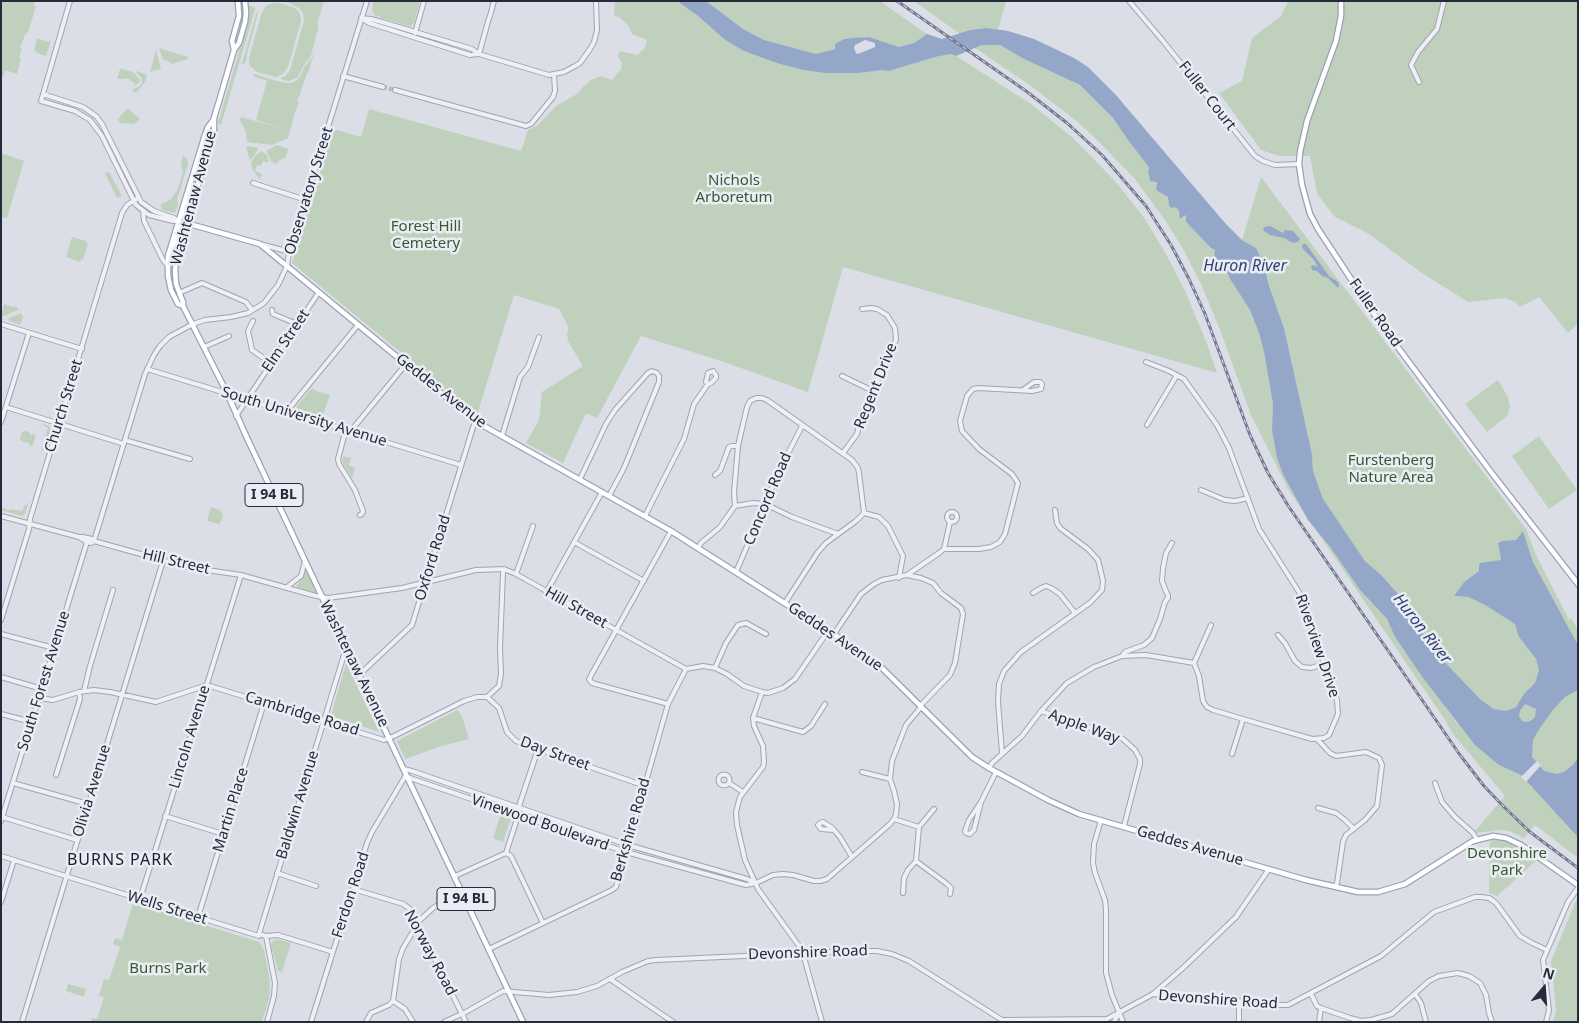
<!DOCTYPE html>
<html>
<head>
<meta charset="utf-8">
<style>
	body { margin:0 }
	#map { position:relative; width:1579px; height:1023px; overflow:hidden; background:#dbdee7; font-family:"Noto Sans",sans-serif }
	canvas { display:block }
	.frame { position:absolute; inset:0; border:2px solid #252a3d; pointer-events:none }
	.north { position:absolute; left:1519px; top:963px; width:50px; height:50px; -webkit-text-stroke:4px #ebedf4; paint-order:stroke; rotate:18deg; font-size:14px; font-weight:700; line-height:20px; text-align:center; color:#252a3d }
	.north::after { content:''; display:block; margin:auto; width:18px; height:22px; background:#252a3d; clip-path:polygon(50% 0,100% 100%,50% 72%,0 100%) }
</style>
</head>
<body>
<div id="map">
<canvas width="1579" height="1023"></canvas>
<div class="frame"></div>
<div class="north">N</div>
</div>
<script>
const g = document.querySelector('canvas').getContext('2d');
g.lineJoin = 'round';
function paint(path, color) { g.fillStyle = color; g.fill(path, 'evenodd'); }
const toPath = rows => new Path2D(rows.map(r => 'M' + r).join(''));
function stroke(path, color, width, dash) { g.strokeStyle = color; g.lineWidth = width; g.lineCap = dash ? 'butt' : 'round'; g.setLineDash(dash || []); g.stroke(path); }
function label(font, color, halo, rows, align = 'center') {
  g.font = font + ' "Noto Sans",sans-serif'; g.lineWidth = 5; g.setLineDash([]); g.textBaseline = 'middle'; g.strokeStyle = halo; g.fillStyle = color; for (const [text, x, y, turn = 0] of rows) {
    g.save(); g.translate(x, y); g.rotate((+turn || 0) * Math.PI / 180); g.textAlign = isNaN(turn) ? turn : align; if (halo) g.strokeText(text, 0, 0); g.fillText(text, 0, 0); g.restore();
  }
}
paint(toPath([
	[1,1,36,1,33,5,36,6,28,33,26,33,20,48,22,49,19,58,21,59,17,74,5,70,3,77,1,76],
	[284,1,324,1,318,21,318,28,311,56,304,65,298,77,289,81,280,79,286,75,290,70,304,21,303,13,299,8],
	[373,1,420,1,414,23,410,27,381,18,380,15,378,17,375,16,372,10],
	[615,1,677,1,698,16,724,39,780,64,825,73,859,73,882,70,889,71,935,57,951,54,956,56,1031,104,1073,138,1115,181,1145,219,1167,256,1185,291,1207,344,1217,373,843,267,808,392,721,361,641,336,597,418,586,413,563,463,526,443,539,420,542,392,583,366,568,341,567,333,569,328,559,309,514,295,477,415,292,263,333,129,361,137,369,109,521,151,528,130,537,126,556,106,577,94,584,86,591,80,601,76,612,80,621,69,622,62,618,57,620,51,637,55,645,48,647,40,632,34,628,25,619,17,614,16],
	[706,1,880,1,927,34,914,43,899,47,869,37,844,39,835,49,816,54,764,40,743,29],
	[914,1,1006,1,998,30,986,28,970,30,960,34],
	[1288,1,1578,1,1578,324,1568,333,1539,297,1520,307,1515,302,1505,298,1468,302,1422,273,1369,234,1335,217,1317,194,1310,156,1279,156,1261,150,1219,93,1242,81,1252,38,1281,16],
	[273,3,280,3,295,8,300,14,301,21,288,67,283,74,276,77,257,72,250,66,249,58,262,12,266,6],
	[248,5,255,8,255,10,221,125,218,123,247,24],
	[257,11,258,13,247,54,246,62,242,65,242,63],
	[37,38,48,42,51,41,46,56,36,53,36,51,34,50],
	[982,45,1000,45,1022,58,1080,85,1113,118,1128,140,1148,166,1149,168,1148,171,1150,181,1156,182,1157,183,1156,190,1168,197,1174,207,1178,209,1178,214,1181,219,1186,215,1186,222,1211,248,1215,250,1222,260,1230,279,1250,310,1259,333,1264,352,1273,404,1272,430,1317,530,1330,547,1360,590,1387,619,1395,637,1457,723,1532,757,1533,740,1507,719,1528,698,1552,711,1565,697,1578,690,1578,858,1535,825,1524,838,1509,831,1500,830,1476,833,1475,831,1505,796,1453,734,1445,720,1288,489,1251,415,1220,330,1202,286,1183,249,1167,223,1135,179,1098,141,1078,122,1028,84,975,48],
	[159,48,188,57,188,59,172,64,168,61,163,60],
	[156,50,161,69,150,72],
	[315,50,308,73,307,73,299,97,298,97,297,100,299,103,296,109,288,138,272,145,247,142,246,132,240,120,241,117,285,129,256,120,267,81,253,76,254,74,277,81,287,83,294,82,301,75,304,67,311,59],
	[120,69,127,70,134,73,140,80,139,83,134,86,135,83,130,81,129,79,125,78,124,79,117,79],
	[136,72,137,71,147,75,145,82,136,93,132,90,140,86,142,82,141,77],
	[128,108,140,119,134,124,120,123,118,119],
	[211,128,211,132,186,216,199,161,209,131],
	[277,145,288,149,286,157,278,161,277,164,271,162,270,158,266,151],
	[247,146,259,148,250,161,246,147],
	[261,151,267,155,269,162,269,163,263,161,261,166,257,165,255,171,262,174,260,180,253,170,251,163,255,156],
	[1,153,24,161,7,218,4,217,3,218,1,218],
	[183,156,187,159,188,164,177,200,178,205,175,213,163,210,160,205,171,199,175,193,177,191,183,173,181,165],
	[109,172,122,196,117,198,105,173],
	[1261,177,1526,529,1537,557,1569,620,1571,618,1578,630,1578,645,1533,562,1523,531,1516,540,1502,541,1498,543,1501,560,1479,566,1480,571,1464,582,1454,596,1468,597,1485,605,1516,624,1519,637,1536,659,1539,670,1535,683,1516,707,1506,711,1494,709,1481,700,1461,680,1435,652,1398,594,1365,561,1323,499,1313,471,1312,454,1284,328,1269,286,1264,264,1256,248,1242,240],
	[72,237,86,241,86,243,88,244,83,260,81,259,80,262,66,257],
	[4,304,13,307,16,306,18,310,1,317],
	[21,313,23,317,20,325,9,321,9,318],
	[1498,380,1508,397,1510,407,1507,416,1487,432,1465,404],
	[312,388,316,391,330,395,322,417,298,409,297,406],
	[43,424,49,426,51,430,45,449,42,451,41,451,48,428,43,425],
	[25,431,29,432,31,435,30,440,32,434,36,435,32,447,29,444,29,442,27,443,22,441,20,439,22,432],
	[1539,436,1577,490,1549,509,1512,456],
	[343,456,351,458,349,465,355,468,352,478,342,462],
	[27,503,28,504,25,514,22,516,1,510,1,507,7,510,11,510,11,509,22,511,25,505,27,505],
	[211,507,220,510,223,514,222,519,219,524,207,521],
	[306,571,316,592,316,593,296,587],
	[346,663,379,732,331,716],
	[457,710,462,716,469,739,442,746,405,759,397,741],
	[501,814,511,818,503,842,493,838],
	[1496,839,1508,841,1536,861,1497,896,1489,893,1490,840],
	[1578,896,1578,1022,1553,1022,1556,1010,1551,961],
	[133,903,259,942,264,950,270,982,269,998,262,1022,91,1022,92,1018,97,1019,104,997,99,996,104,979,109,980,120,947,113,944,115,938,122,940],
	[277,939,291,943,282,972,278,971,271,945,273,941],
	[68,984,86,989,84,997,66,991]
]), '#bfd1bc');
paint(toPath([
	[677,1,706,1,743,29,764,40,816,54,835,49,835,44,844,39,853,38,869,37,899,47,914,43,927,34,942,39,970,30,986,28,1008,31,1034,39,1074,58,1088,67,1115,94,1225,223,1242,240,1256,248,1264,264,1269,286,1284,328,1312,454,1313,471,1323,499,1365,561,1381,575,1398,594,1435,652,1481,700,1494,709,1506,711,1516,707,1524,694,1535,683,1539,670,1536,659,1519,637,1515,624,1485,605,1468,597,1454,596,1464,582,1479,571,1479,566,1480,563,1501,560,1498,543,1502,541,1516,540,1523,531,1533,562,1578,645,1578,690,1565,697,1552,711,1540,728,1533,740,1532,757,1544,771,1557,774,1564,772,1574,764,1577,759,1578,744,1578,837,1521,775,1499,765,1475,745,1423,678,1395,637,1387,619,1360,590,1330,547,1308,520,1283,474,1277,458,1272,430,1273,404,1264,352,1259,333,1250,310,1230,279,1222,260,1214,260,1215,250,1211,248,1186,222,1186,215,1180,219,1178,209,1174,207,1171,208,1169,205,1168,197,1156,190,1157,183,1156,182,1150,181,1148,171,1149,168,1148,166,1128,140,1113,118,1080,85,1022,58,1000,45,982,45,956,56,951,54,935,57,889,71,882,70,859,73,825,73,804,70,780,64,744,51,724,39,698,16],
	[865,40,875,43,875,47,858,54,856,53,854,48,855,45],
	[1525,704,1536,709,1535,717,1532,720,1527,722,1522,721,1519,716,1520,711],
	[1270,226,1283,233,1285,230,1293,231,1300,239,1298,242,1293,243,1284,238,1270,235,1263,230,1264,227],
	[1303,244,1306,244,1329,276,1338,282,1339,287,1337,287,1328,278,1322,276,1317,271,1312,270,1311,266,1312,265,1318,267,1314,260,1303,249,1302,246]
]), '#94a7c9');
paint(toPath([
	[1537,761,1541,765,1526,782,1521,777]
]), '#dbdee7');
stroke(toPath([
	[383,87,395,90]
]), '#b7bac5', 4, [4, 2]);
const minor = toPath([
	[70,1,41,101,75,111,90,120,102,136,136,205,149,215,173,221,179,221],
	[1129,1,1163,41,1255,156,1263,161,1275,165,1299,164],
	[490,16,494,1],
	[361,18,371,19,382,22,472,49,479,54,549,75,564,72,575,66,580,63,590,49,594,42,597,30,596,1],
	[361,18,369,23,413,37,470,55,478,54],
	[415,33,424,1],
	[479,54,489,18],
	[343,76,383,87],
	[1419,82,1411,65,1418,52,1437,29,1444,1],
	[395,90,526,126,531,124,553,97,555,91,554,74],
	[43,94,83,107,96,116,102,124,141,202,154,211,174,218,179,221],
	[253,183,306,200],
	[143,211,144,221,163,260,167,265],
	[260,244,290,252],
	[179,293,202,283,246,302,252,310],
	[272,310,273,314,297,324],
	[253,321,248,331,252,350,271,363],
	[1,324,82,349],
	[204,347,229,336],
	[147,369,461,465],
	[842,376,873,391],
	[6,407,124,444],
	[287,411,358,325],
	[236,416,319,292],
	[1,422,29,333],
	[1147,425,1177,375],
	[346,429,338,459,339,464,355,490,363,511,362,514,360,515],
	[353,431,354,427,406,364],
	[502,436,520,377,528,367,539,337],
	[125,440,190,459],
	[843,453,857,434,862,414,896,340,895,328,887,315,877,309,871,308,862,309],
	[715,475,720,471,729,447,732,446,738,446],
	[580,479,606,424,615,410,648,373,652,371,657,373,659,376,659,382,624,468,609,496],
	[1201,490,1225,500,1235,501,1248,498],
	[735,506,753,503,765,504,792,517,838,534],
	'947 517a5 5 0 1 1 10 0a5 5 0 1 1-10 0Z',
	[864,513,879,517,888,526,903,556,899,578],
	[1,516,79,537,83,537,92,539,94,541],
	[645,516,684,439,694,404,708,384,711,383,716,378,716,375,713,371,708,373,706,382,708,384],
	[79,537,87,542,91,543,94,541,187,567,241,575,316,596,328,598,402,588,476,570,504,569,516,574,686,669,703,666,715,668,727,674,744,686,762,692,768,693,783,688,795,679,828,631],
	[94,541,145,374,154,355,160,346,169,337,193,324,205,320,231,317,248,313,264,303,278,285,287,266,289,253,367,1],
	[574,542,644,581],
	[698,548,701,543,720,527,735,506,734,492,738,446,747,407,750,401,756,398,762,398,767,400,852,460,858,468,859,473,864,513],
	[944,549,950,522],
	[736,572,781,467,802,426],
	[516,574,533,526],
	[907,575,921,578,933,583,941,593,961,608,963,614,955,663,950,675,920,706],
	[287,587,301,576,305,561],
	[547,591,602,492],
	[1033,593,1041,588,1046,586,1051,588,1060,594,1075,613],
	[785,603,818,552,826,543,856,521,864,513],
	[1,620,29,529,30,519,122,213,127,205,138,198],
	[1,634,54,648],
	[834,634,861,594,874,584,882,580,907,575,939,553,944,549,979,549,991,547,1000,542,1005,534,1018,483,1012,474,979,449,962,431,960,421,967,396,973,389,978,388,1032,391,1041,389,1042,384,1040,382,1034,382,1023,390],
	[1278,635,1285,643,1295,661,1302,667,1311,668,1324,664],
	[1122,656,1146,655,1194,663,1199,676,1203,701,1207,707,1213,710,1243,719,1312,739,1324,738,1329,735,1338,714,1337,700,1299,592,1259,529,1229,448,1217,425,1184,379,1169,371,1146,362],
	[1194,663,1211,625],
	[715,668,726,643,738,625,746,623,766,634],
	[359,675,412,625,475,421],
	[1,677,42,689],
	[84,691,90,666,113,590],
	[762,692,753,718,754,726,763,746,764,762,763,767,740,797,736,812,737,825,745,860,758,889,802,950,822,1022],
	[487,697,499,708,507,732,516,741,645,786],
	[39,698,53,700,79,692,94,690,110,692,156,702,207,685,384,740,394,736,464,701,477,697,487,697,499,686,501,674,500,648,503,573,504,569],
	[668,704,592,683,589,679,671,531],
	[1041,711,1123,739,1135,750,1140,759,1140,764,1124,826],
	[1,714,32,722],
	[753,718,803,732,811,726,825,704],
	[1317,739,1330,753,1336,756,1366,752,1379,758,1382,765,1377,806,1365,820,1346,835,1343,842,1337,883,1335,887],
	[1002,753,998,702,999,684,1004,671,1021,652,1091,602,1102,590,1103,581,1098,560,1088,549,1060,528,1057,523,1055,510],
	[1232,754,1243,719],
	[989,768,992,763,1022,736,1041,711,1067,683,1094,667,1122,656,1125,652,1144,645,1152,638,1160,619,1165,602,1168,598,1168,596,1162,581,1163,568,1166,553,1172,543],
	[404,769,412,771,628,845,747,879,756,883],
	[862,772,890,779],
	'718.5 780a5.5 5.5 0 1 1 11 0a5.5 5.5 0 1 1-11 0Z',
	[56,775,80,699,79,692],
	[407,777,626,852,746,885,756,883,773,875,783,874,793,875,814,881,820,881,827,879,890,824,894,819,896,814,897,804,894,791,890,779,892,761,906,725,921,707],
	[13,783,88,804],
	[729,783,743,792],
	[1435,783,1442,802,1455,817,1472,832,1477,839],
	[981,802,974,830,970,834,966,833,965,831,969,820,981,802,996,772],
	[1318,808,1336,813,1345,820,1354,829],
	[165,816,223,834],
	[2,817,77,840],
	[894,819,919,827],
	[1101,820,1094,844,1093,863,1095,873,1105,900,1106,909,1106,973,1112,995,1123,1022],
	[1,821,87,542],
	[919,827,934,809],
	[834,830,821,829,818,825,820,823,823,822,831,827,834,830,840,837,852,857],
	[506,853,511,856,543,923],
	[1,856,259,936,259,934,266,936,278,935,333,952],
	[916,861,947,884,951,888,950,894],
	[277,873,316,886],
	[455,876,506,853,517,819,520,803,538,749],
	[353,889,403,904,410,909,466,1022],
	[903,893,904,878,908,870,916,861,919,827],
	[140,899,241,575],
	[1,902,14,860],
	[198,917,264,703],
	[259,934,346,648],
	[266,936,275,983,274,996,267,1022],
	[489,949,612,890,616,887,668,704,686,669],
	[610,979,673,1022],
	[1153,994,1184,967,1236,917,1269,869],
	[1311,994,1317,1006,1321,1008,1350,1018,1361,1021,1371,1020,1392,1014,1429,981,1439,976,1458,973,1469,976,1480,983,1486,995,1489,1013,1492,1022],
	[1415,994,1421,1003,1426,1022],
	[393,1001,405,1009,413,1022],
	[22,1022,163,561],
	[311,1022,367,843,372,832,406,775],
	[366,1022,371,1013,389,1005,393,1001,399,959,403,948,420,920,433,908,462,890],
	[444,1022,466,1012,503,991,549,995,577,992,597,986,622,972,648,961,656,960,854,951,877,951,892,954,909,961,1002,1020,1107,1019,1153,994,1282,1005,1288,1005,1381,956,1434,912,1475,897,1481,897,1489,898,1496,903,1520,936,1532,943,1547,950],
	[1114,1022,1118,1014],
	[1239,1022,1239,1001],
	[1319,1022,1321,1008],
	[1546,1022,1549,1010,1543,960,1568,902,1578,888]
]);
const major = toPath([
	[245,1,246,13,245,22,239,43,234,50,220,98,214,118,214,129,177,257,175,270,176,284,183,302,183,306,227,393,247,438,523,1022],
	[1341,1,1341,16,1336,41,1307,121,1300,152,1299,164,1302,185,1310,214,1318,229,1382,326,1491,472,1578,584],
	[234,50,232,41,239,16,238,1],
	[186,223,260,244,475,421,671,531,849,644,880,666,972,757,989,768,1048,800,1079,814,1306,880,1358,892,1378,892,1405,884,1473,841,1493,836,1506,838,1521,845,1578,885],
	[186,223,184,216,191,188],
	[176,253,175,247,181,226,179,221],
	[183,306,178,304,171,290,168,276,168,256,205,135,208,127,214,119]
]);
stroke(minor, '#a1a4b1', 6);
stroke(major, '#9aa1b3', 7);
stroke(minor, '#eef0f5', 4);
stroke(major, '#fff', 4.5);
const rail = toPath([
	[897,1,1026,91,1067,123,1102,155,1146,206,1171,245,1189,279,1205,314,1250,435,1268,473,1289,507,1460,755,1484,786,1504,807,1530,832,1578,868]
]);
stroke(rail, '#747b91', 3);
stroke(rail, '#ebedf4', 1, [4]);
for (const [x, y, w] of [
	[274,495,58],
	[466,899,58]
]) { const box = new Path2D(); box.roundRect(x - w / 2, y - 11.5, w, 23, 4); g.fillStyle = '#ebedf4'; g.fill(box); stroke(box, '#252a3d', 1); }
label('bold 14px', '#252a3d', null, [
	["I 94 BL",274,495],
	["I 94 BL",466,899]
]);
label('15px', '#252a3d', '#ebedf4', [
	["Fuller Court",1207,96,52],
	["Observatory Street",309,191,-73],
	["Washtenaw Avenue",194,198,-75],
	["Fuller Road",1375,313,55],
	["Elm Street",286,341,-56],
	["Regent Drive",876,386,-68],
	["Geddes Avenue",441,391,38],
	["Church Street",64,406,-73],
	["South University Avenue",304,417,17],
	["Concord Road",768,499,-67],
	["Oxford Road",433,558,-73],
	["Hill Street",176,562,13],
	["Hill Street",576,608,29],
	["Geddes Avenue",835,637,34],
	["Riverview Drive",1317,646,71],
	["Washtenaw Avenue",354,664,64],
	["South Forest Avenue",44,681,-73],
	["Cambridge Road",302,714,17],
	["Apple Way",1084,727,20],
	["Lincoln Avenue",190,737,-73],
	["Day Street",555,754,20],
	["Olivia Avenue",92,791,-73],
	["Baldwin Avenue",298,805,-73],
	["Martin Place",231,810,-73],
	["Vinewood Boulevard",540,823,19],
	["Berkshire Road",631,830,-74],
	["Geddes Avenue",1190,846,16],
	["Ferdon Road",351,895,-72],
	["Wells Street",167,908,17],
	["Norway Road",430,953,62],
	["Devonshire Road",808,953,-2],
	["Devonshire Road",1218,1000,4]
]);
label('15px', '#345a31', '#ebedf4', [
	["Nichols",734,181],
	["Arboretum",734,198],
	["Forest Hill",426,227],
	["Cemetery",426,244],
	["Furstenberg",1391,461],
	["Nature Area",1391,478],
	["Devonshire",1507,854],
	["Park",1507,871],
	["Burns Park",168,969]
]);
label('italic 16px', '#2d4373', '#ebedf4', [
	["Huron River",1245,266],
	["Huron River",1422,629,52]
]);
g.letterSpacing = '1px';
label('16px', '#171c2e', '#ebedf4', [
	["BURNS PARK",120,860]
]);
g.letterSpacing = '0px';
</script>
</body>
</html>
